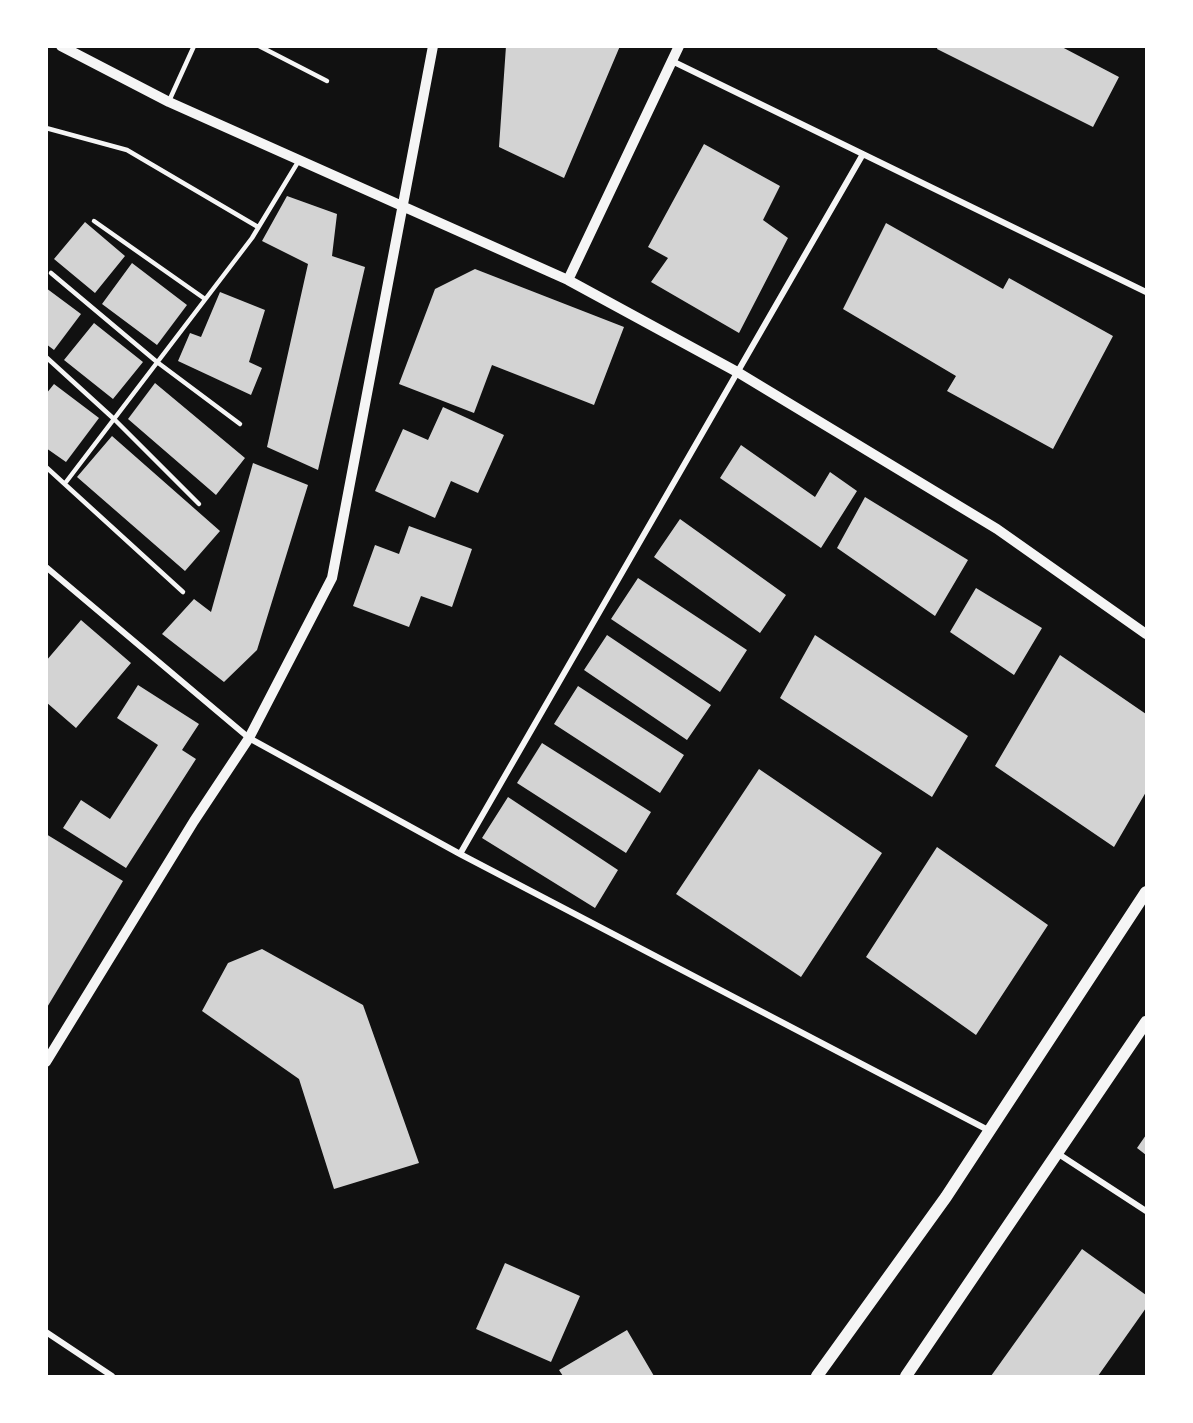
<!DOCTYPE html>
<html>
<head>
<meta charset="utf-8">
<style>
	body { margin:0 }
	#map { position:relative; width:1193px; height:1423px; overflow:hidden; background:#111; font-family:Barlow,sans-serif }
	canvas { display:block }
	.frame { position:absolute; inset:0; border:48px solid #fff; pointer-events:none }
</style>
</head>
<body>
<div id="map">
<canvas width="1193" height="1423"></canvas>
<div class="frame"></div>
</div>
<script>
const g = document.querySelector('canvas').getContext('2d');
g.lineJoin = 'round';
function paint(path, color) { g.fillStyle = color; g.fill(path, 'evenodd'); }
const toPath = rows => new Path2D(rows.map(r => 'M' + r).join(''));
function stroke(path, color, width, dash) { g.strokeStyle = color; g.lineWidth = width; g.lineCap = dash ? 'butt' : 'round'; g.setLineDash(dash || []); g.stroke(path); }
paint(toPath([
	[506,46,620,46,564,178,499,147],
	[938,46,1060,46,1119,77,1093,127,937,49],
	[704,144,780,186,763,220,788,238,739,333,651,282,668,258,648,247],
	[287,196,337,214,332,256,365,267,318,470,267,447,308,264,262,241],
	[85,222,125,256,95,293,54,259],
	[886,223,1003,289,1009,278,1113,336,1053,449,947,391,956,376,843,309],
	[132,263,187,305,157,345,102,304],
	[475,269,624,327,594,405,492,365,474,413,399,384,435,289],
	[46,288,81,314,54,350,46,344],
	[220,292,265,310,249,362,262,368,251,395,178,361,190,333,201,337],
	[94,323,143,362,113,399,64,360],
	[155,383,245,458,216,495,128,419],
	[54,384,99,418,66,462,46,448,46,394],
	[443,407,504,435,478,493,451,481,435,518,375,491,403,429,428,440],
	[112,436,220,531,185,571,77,477],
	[741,445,815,497,830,472,857,491,821,548,720,478],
	[253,463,308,485,257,650,224,682,162,634,194,599,211,612],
	[865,497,968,560,935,616,837,548],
	[680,519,786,595,760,633,654,557],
	[409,526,472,549,452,607,421,596,409,627,353,606,375,545,399,554],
	[638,578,747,650,720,692,611,619],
	[976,588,1042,628,1014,675,950,632],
	[81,620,131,663,76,728,46,702,46,661],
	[607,635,711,705,687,740,584,670],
	[815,635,968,736,932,797,780,698],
	[1060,655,1146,714,1146,792,1114,847,995,766],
	[138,685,199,724,182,750,196,759,126,868,63,828,81,800,110,819,158,745,117,718],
	[578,686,684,755,660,793,554,724],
	[542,743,651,812,626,853,517,783],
	[759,769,882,853,801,977,676,894],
	[508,797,618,870,595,908,482,838],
	[46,834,123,881,46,1009],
	[937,847,1048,925,976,1035,866,957],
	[262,949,363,1005,419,1163,334,1189,299,1079,202,1011,228,963],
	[1146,1135,1146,1155,1137,1148],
	[1082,1249,1146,1295,1146,1308,1098,1376,991,1376],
	[505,1263,580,1296,551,1362,476,1329],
	[627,1330,654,1376,563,1376,559,1370]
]), '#d3d3d3');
stroke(toPath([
	[259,46,327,81],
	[169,101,194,46],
	[46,128,127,150,258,227],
	[94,221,205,299],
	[51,273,157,362,240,424],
	[46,357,114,419,199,504],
	[46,467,183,592],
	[66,482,252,238,298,162]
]), '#f5f5f5', 4.5);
stroke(toPath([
	[672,61,1146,292],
	[46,567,249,738,460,854,988,1130],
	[460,854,863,154],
	[1057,1153,1146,1211],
	[46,1332,112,1376]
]), '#f5f5f5', 6);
stroke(toPath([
	[61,46,169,102,568,280,739,373,997,529,1146,634],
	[568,280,679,46],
	[46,1062,194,821,249,738,332,578,433,46]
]), '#f5f5f5', 10);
stroke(toPath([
	[817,1376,946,1197,1146,892],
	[906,1376,1146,1022]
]), '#f5f5f5', 12);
</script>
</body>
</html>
